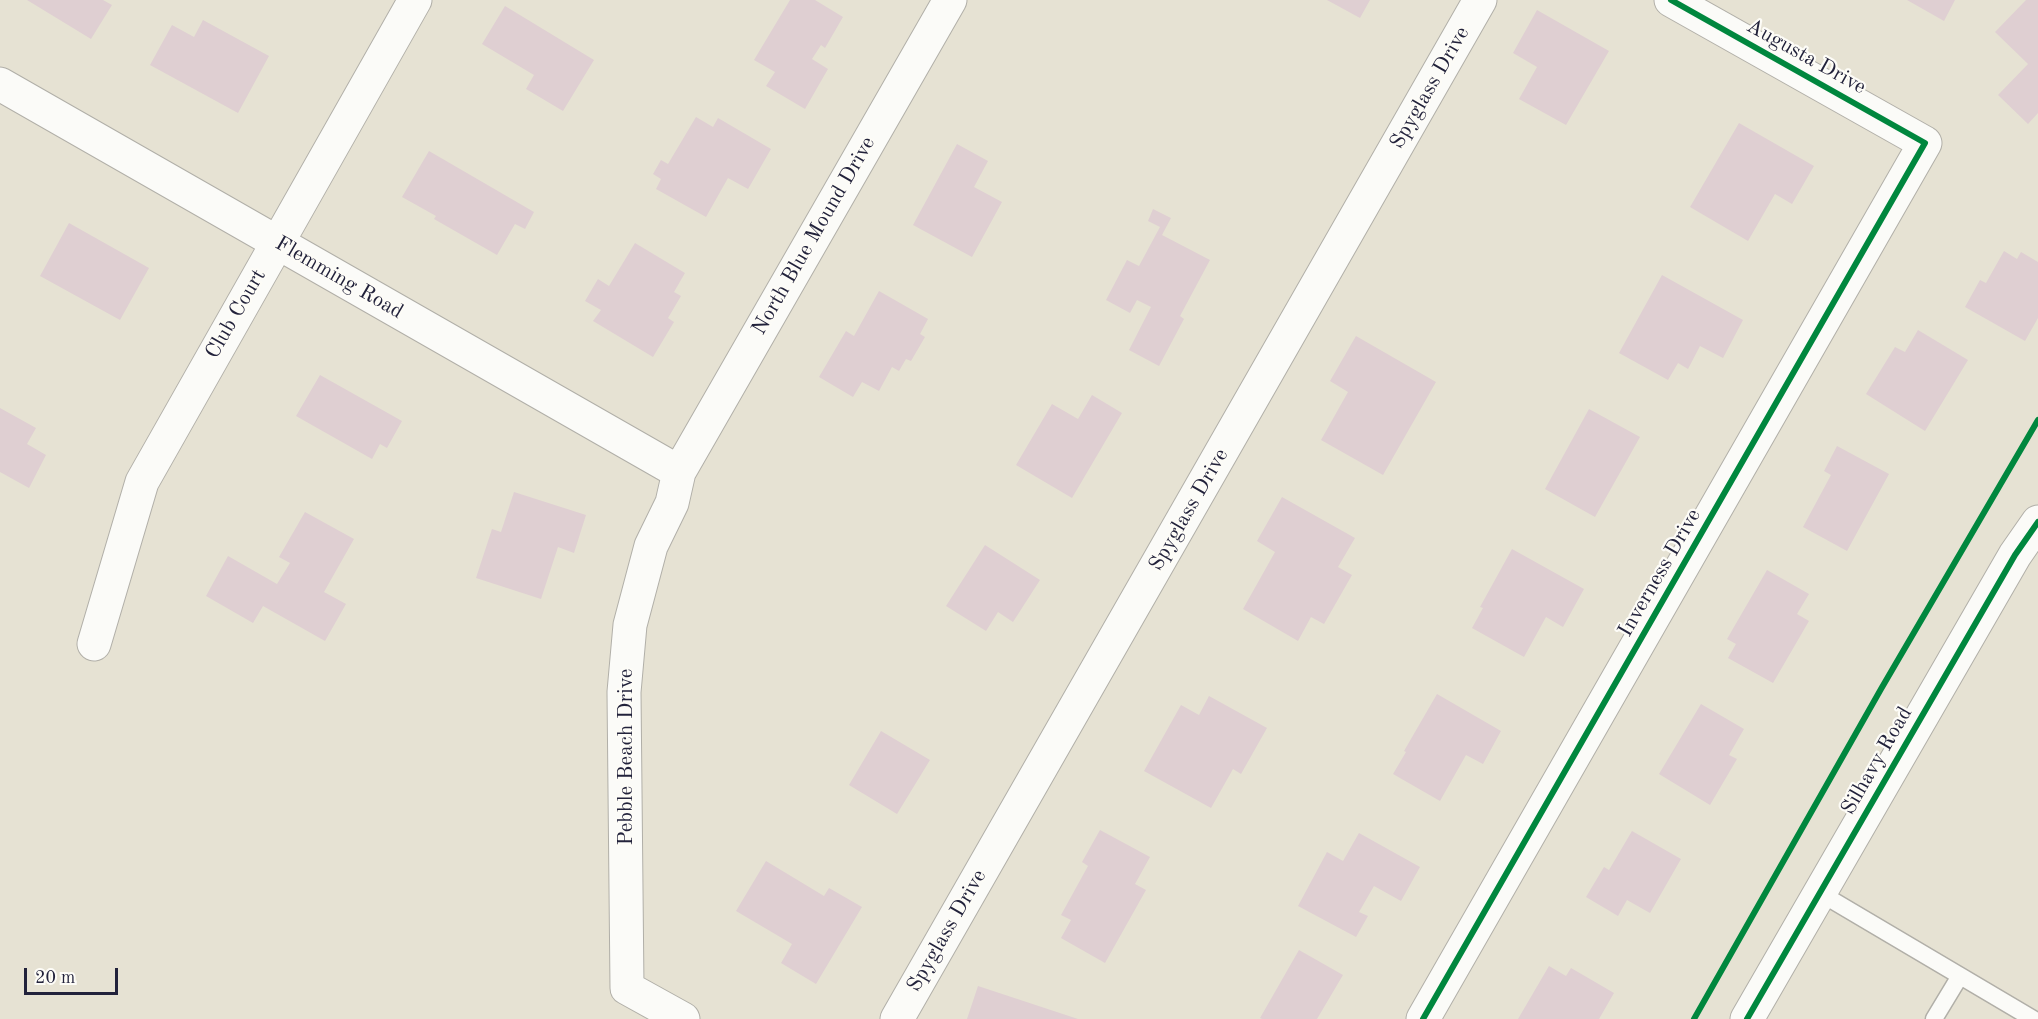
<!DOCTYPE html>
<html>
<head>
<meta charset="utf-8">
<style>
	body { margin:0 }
	#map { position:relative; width:2038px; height:1019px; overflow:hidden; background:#e6e2d3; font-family:"Old Standard TT",serif }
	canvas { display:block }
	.scale { position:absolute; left:24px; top:968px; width:94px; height:27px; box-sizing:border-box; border:3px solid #22223b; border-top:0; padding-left:8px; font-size:18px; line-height:21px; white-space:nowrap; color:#22223b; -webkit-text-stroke:4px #fdfcf7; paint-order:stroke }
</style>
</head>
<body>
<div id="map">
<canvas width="2038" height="1019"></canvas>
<div class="scale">20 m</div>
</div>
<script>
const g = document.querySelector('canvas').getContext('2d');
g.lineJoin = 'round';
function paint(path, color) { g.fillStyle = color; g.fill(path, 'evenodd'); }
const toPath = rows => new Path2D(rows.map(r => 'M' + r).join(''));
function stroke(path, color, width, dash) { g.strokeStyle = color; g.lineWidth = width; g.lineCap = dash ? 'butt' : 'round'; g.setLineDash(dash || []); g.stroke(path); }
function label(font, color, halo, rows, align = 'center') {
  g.font = font + ' "Old Standard TT",serif'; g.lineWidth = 4.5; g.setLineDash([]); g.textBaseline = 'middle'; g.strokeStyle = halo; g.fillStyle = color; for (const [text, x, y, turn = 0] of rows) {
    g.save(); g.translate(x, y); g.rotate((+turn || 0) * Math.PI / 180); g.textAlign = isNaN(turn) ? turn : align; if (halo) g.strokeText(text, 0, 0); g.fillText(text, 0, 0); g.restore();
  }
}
paint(toPath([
	[27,0,103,0,112,5,91,39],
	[790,0,815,0,843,17,825,48,821,45,812,59,828,69,805,109,766,86,775,72,754,60],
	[1327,0,1370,0,1360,18],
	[1907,0,1955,0,1944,21],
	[2026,0,2038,0,2038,113,2028,124,1998,95,2028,64,1995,32],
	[505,6,594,60,563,111,526,89,534,75,482,44],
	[1537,10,1609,51,1566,125,1519,99,1537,67,1513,53],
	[203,20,269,56,238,113,150,65,172,25,194,37],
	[696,117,713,127,718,118,771,149,748,189,728,178,706,217,656,189,661,179,653,174,661,160,668,164],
	[1739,123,1814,166,1792,204,1775,194,1748,241,1690,207],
	[957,144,988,161,974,187,1002,202,972,257,913,225],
	[429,151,534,212,525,229,515,224,497,255,434,219,436,216,402,197],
	[1153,209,1171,218,1162,235,1210,260,1180,316,1184,319,1159,366,1129,350,1151,307,1137,300,1130,313,1106,300,1127,260,1139,266,1160,227,1148,221],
	[69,223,149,268,120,320,40,276],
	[635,243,685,273,674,292,681,296,668,318,674,322,653,357,593,321,601,310,585,301,598,279,609,286],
	[2004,251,2017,259,2021,252,2038,262,2038,318,2025,341,1965,307,1980,280,1986,283],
	[1662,275,1743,320,1723,358,1700,346,1688,369,1678,363,1668,380,1619,353],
	[879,291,928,319,920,334,925,337,911,361,906,359,899,371,892,367,879,391,862,382,853,397,819,377,846,331,854,336],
	[1918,330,1968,360,1925,431,1866,394,1895,347,1905,352],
	[1356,336,1436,382,1383,475,1321,440,1348,392,1330,381],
	[320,375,402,421,387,448,380,444,372,459,296,416],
	[1092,395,1122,413,1072,498,1016,465,1052,404,1078,419],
	[0,408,36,428,27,444,46,455,29,488,0,472],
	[1589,409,1640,437,1595,517,1545,489],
	[1837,446,1889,474,1847,551,1803,527,1831,475,1824,471],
	[514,492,586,515,574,553,558,547,541,599,476,578,492,529,501,532],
	[1282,497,1355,538,1338,567,1352,575,1324,624,1311,617,1298,641,1243,609,1275,552,1257,541],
	[305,512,354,539,324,592,346,604,325,641,263,606,253,623,206,596,228,556,277,584,290,563,279,557],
	[985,545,1040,580,1013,622,998,612,986,631,946,606],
	[1512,549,1584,589,1563,627,1546,617,1524,657,1472,628,1483,608,1480,607],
	[1767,570,1809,594,1797,614,1809,621,1773,683,1728,658,1736,644,1727,639],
	[1437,694,1501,731,1483,764,1466,755,1440,801,1393,774,1406,752,1404,751],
	[1209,696,1267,728,1241,774,1233,769,1211,808,1144,771,1181,705,1199,715],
	[1701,704,1744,729,1729,755,1737,759,1710,805,1659,774],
	[881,731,930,760,897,814,849,785],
	[1100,830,1150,857,1135,884,1146,890,1105,963,1061,938,1071,920,1061,915,1088,866,1082,862],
	[1632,831,1681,859,1650,913,1627,900,1618,916,1586,897,1604,867,1609,870],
	[1359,833,1420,867,1401,901,1374,886,1359,912,1368,916,1356,937,1298,906,1327,852,1343,861],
	[766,861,824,896,829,888,862,907,816,984,781,963,792,944,736,911],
	[1299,950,1343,975,1317,1019,1262,1019,1260,1018],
	[1549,966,1566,976,1571,968,1614,993,1599,1019,1518,1019],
	[978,986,1078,1019,967,1019]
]), '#dfcfd2');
const service = toPath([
	[1820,893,2033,1019],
	[1934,1019,1960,976]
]);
const minor = toPath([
	[0,84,679,472],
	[94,644,142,482,415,0],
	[683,1019,627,988,624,692,630,625,651,546,672,503,679,472,950,0],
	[897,1019,1480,0],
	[1423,1019,1925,143,1671,0]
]);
const tertiary = toPath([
	[1747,1019,2015,555,2038,522]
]);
stroke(service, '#b1afa8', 19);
stroke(minor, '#b1afa8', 35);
stroke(tertiary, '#b1afa8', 35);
stroke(service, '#fbfbf8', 16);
stroke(minor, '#fbfbf8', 33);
stroke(tertiary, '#fbfbf8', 33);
stroke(toPath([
	[1423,1019,1925,143,1671,0],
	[1694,1019,1881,689,2038,420],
	[1747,1019,2015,555,2038,522]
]), '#00873e', 6);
label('21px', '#22223b', '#fdfcf7', [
	["Augusta Drive",1806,57,29],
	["Spyglass Drive",1430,88,-60],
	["North Blue Mound Drive",814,236,-60],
	["Flemming Road",339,278,30],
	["Club Court",236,314,-60],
	["Spyglass Drive",1189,510,-60],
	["Inverness Drive",1660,573,-60],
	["Pebble Beach Drive",626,757,-90],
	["Silhavy Road",1877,761,-60],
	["Spyglass Drive",947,931,-60]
]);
</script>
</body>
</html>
